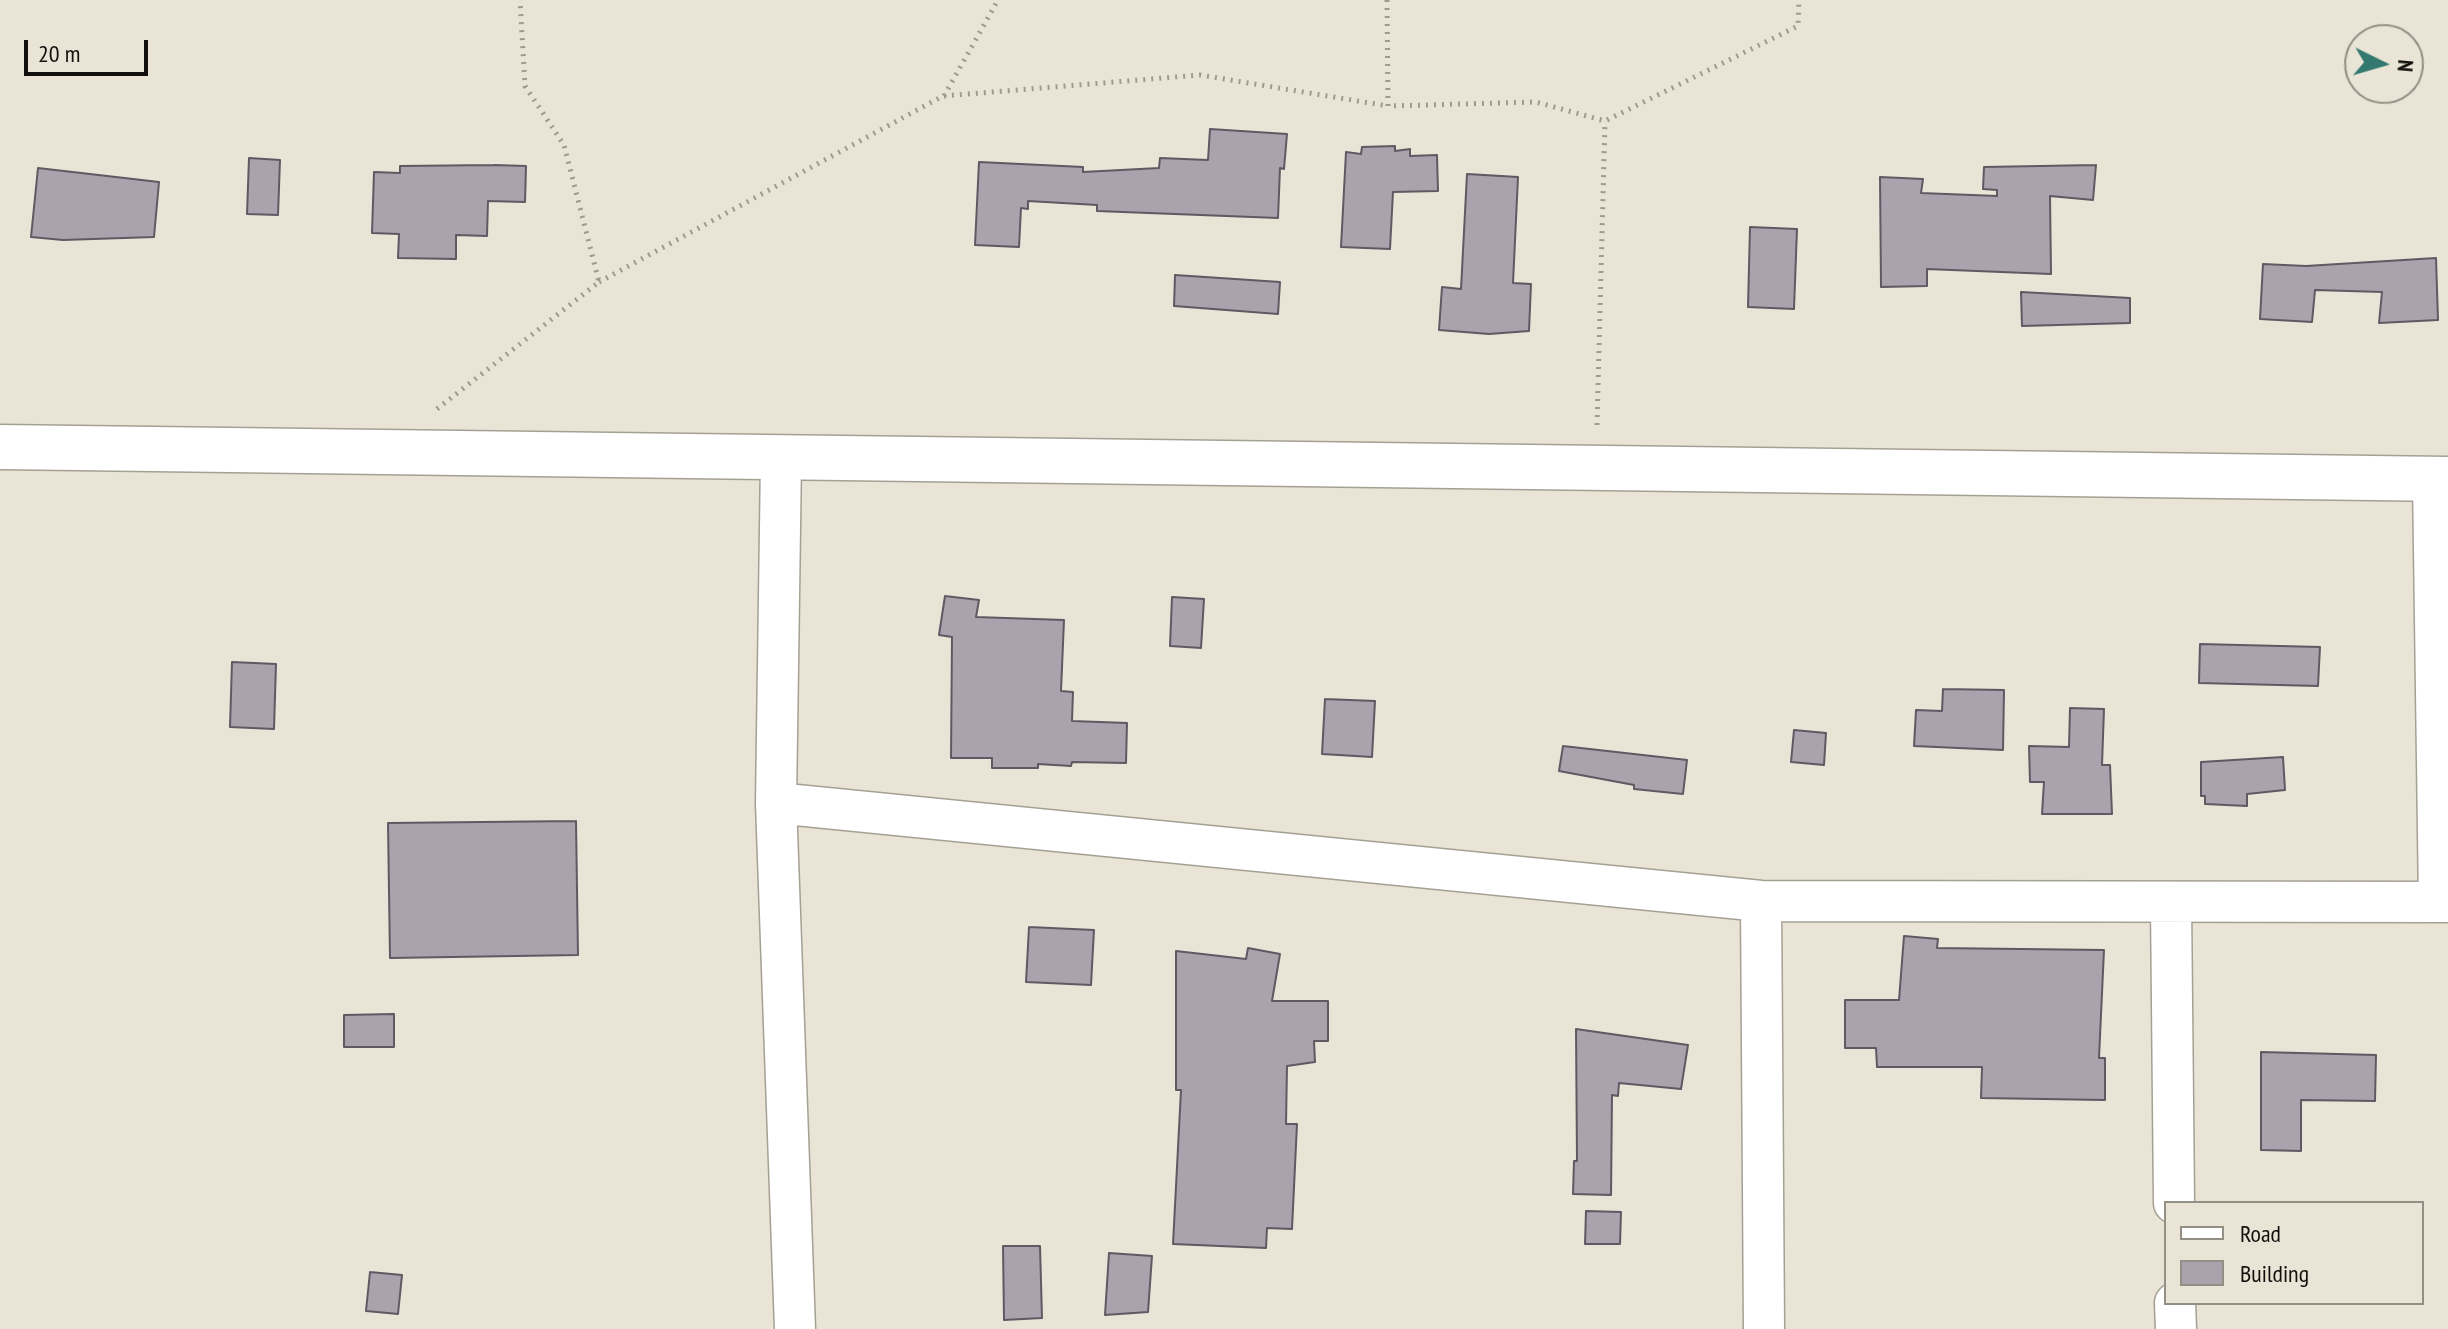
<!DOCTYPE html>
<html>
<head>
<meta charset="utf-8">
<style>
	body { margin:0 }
	#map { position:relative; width:2448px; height:1329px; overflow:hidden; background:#e9e4d6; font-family:"PT Sans Narrow",sans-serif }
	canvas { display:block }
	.legend { position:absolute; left:2164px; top:1201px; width:260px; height:104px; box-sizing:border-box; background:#e9e4d6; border:2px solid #938f85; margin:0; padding:10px 14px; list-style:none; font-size:24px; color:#12100c }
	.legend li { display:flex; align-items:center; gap:16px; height:40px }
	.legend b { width:40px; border:2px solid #938f85 }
	.north { position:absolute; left:2344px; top:24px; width:80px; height:80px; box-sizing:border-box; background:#e9e4d6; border:2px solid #938f85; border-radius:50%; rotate:95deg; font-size:22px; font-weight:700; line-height:32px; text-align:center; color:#12100c }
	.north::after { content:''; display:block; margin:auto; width:28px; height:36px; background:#33796f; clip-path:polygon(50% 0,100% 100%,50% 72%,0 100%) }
	.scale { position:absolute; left:24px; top:40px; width:124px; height:36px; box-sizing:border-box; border:4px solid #12100c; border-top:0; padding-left:10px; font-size:24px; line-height:28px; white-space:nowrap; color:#12100c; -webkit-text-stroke:6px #e9e4d6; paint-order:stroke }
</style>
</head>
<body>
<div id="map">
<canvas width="2448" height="1329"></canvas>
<ul class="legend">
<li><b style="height:10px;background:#fff"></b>Road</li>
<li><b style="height:22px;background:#aaa2ad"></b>Building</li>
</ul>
<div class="north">N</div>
<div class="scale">20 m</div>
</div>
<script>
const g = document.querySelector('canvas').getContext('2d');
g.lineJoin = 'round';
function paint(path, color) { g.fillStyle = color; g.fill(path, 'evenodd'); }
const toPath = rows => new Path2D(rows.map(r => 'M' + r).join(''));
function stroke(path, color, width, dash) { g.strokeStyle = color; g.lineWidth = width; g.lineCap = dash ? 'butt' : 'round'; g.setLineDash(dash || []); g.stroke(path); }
const building = toPath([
	[1210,129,1287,134,1284,169,1280,168,1278,218,1097,211,1097,205,1028,201,1028,209,1021,208,1019,247,975,245,979,162,1083,167,1083,172,1159,168,1160,158,1208,160,1210,129],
	[1395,146,1395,151,1410,149,1410,156,1437,155,1438,191,1393,192,1390,249,1341,247,1346,152,1361,154,1362,147,1395,146],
	[249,158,280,160,278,215,247,214,249,158],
	[494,165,526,166,525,202,488,201,487,236,456,235,456,259,398,258,399,234,372,233,374,172,400,173,400,166,494,165],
	[2096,165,2093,200,2050,196,2051,274,1927,269,1927,286,1881,287,1880,177,1923,179,1921,193,1997,196,1997,190,1983,189,1984,167,2096,165],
	[38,168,159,182,154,237,63,240,31,237,38,168],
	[1467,174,1518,177,1513,283,1531,284,1529,331,1489,334,1439,330,1442,287,1461,289,1467,174],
	[1750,227,1797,229,1794,309,1748,307,1750,227],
	[2436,258,2438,320,2379,323,2382,292,2315,290,2312,322,2260,319,2263,264,2306,266,2436,258],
	[1175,275,1280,282,1278,314,1174,306,1175,275],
	[2021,292,2130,298,2130,323,2022,326,2021,292],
	[945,596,979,600,976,617,1064,620,1061,691,1073,692,1072,721,1127,723,1126,763,1072,762,1071,766,1038,764,1038,768,992,768,992,758,951,758,952,637,939,635,945,596],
	[1172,597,1204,599,1201,648,1170,646,1172,597],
	[2200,644,2320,647,2318,686,2199,683,2200,644],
	[232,662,276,664,274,729,230,727,232,662],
	[1943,689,2004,690,2003,750,1914,746,1916,710,1942,711,1943,689],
	[1325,699,1375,701,1372,757,1322,754,1325,699],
	[2070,708,2104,709,2102,765,2110,765,2112,814,2042,814,2044,782,2030,782,2029,746,2069,747,2070,708],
	[1794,730,1826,733,1824,765,1791,762,1794,730],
	[1563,746,1687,760,1683,794,1634,789,1634,785,1559,771,1563,746],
	[2283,757,2285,790,2247,794,2247,806,2205,804,2205,796,2201,796,2201,762,2283,757],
	[576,821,578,955,390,958,388,823,576,821],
	[1029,927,1094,930,1091,985,1026,982,1029,927],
	[1904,936,1938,939,1937,948,2104,950,2099,1058,2105,1058,2105,1100,1981,1098,1982,1067,1877,1067,1876,1048,1845,1048,1845,1000,1899,1000,1904,936],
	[1248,948,1280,954,1272,1001,1328,1001,1328,1041,1314,1041,1315,1062,1287,1066,1286,1124,1297,1124,1292,1229,1267,1228,1266,1248,1173,1244,1181,1090,1176,1090,1176,951,1246,959,1248,948],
	[394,1014,394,1047,344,1047,344,1015,394,1014],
	[1576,1029,1688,1045,1681,1089,1619,1083,1618,1096,1612,1095,1611,1195,1573,1194,1574,1161,1577,1161,1576,1029],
	[2261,1052,2376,1055,2375,1101,2301,1100,2301,1151,2261,1150,2261,1052],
	[1586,1211,1621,1212,1620,1244,1585,1244,1586,1211],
	[1003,1246,1040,1246,1042,1318,1004,1320,1003,1246],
	[1109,1253,1152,1256,1148,1312,1105,1315,1109,1253],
	[370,1272,402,1275,398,1314,366,1311,370,1272]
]);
paint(building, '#aaa2ad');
stroke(building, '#605963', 2);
const street = toPath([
	[781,459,776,803,795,1329],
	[2433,479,2439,902],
	[776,803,1761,901,2448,902],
	[1761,901,1764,1329],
	[2171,902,2174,1203],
	[2175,1303,2176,1329]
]);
const secondary = toPath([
	[0,447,2448,479]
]);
stroke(street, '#a5a094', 43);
stroke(secondary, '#a5a094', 47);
stroke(toPath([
	[1387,0,1388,106,1536,102,1605,121,1798,26,1799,0],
	[944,96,998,0],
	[599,282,943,96,1200,75,1388,106],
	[437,409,599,282,564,145,525,86,520,0],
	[1597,425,1605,121]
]), '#9e9a90', 5, [2, 6]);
stroke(street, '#fff', 40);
stroke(secondary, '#fff', 44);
</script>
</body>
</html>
